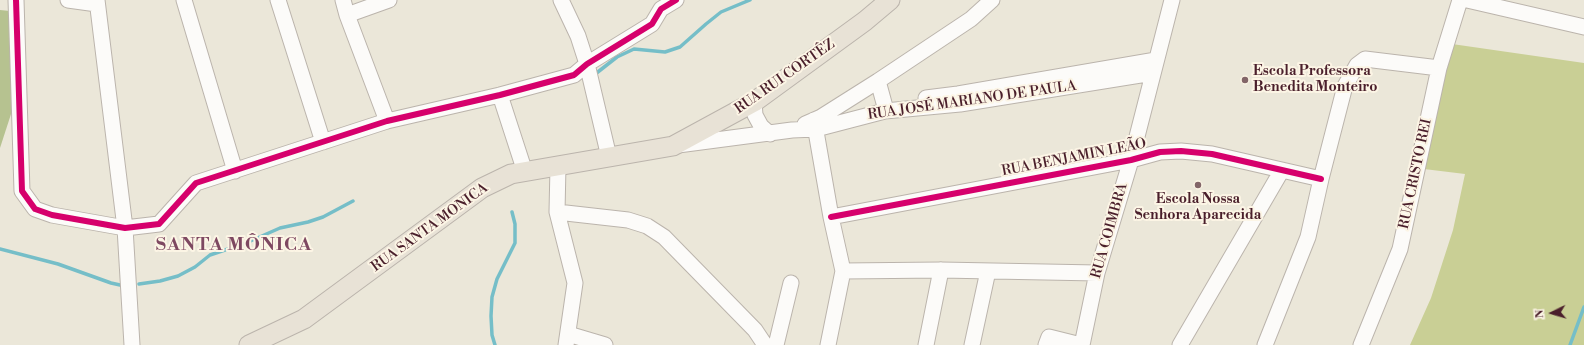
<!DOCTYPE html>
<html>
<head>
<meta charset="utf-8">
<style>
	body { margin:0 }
	#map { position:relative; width:1584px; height:345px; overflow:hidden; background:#ebe7d9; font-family:"Libre Bodoni",serif }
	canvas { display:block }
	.north { position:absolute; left:1532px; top:293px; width:40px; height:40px; -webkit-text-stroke:3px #fcf5e5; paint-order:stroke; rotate:265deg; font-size:11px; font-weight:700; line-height:16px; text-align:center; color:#4a1f2b }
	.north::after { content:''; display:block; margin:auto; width:14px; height:18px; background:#4a1f2b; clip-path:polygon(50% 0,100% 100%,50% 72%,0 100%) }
</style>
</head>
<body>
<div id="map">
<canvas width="1584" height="345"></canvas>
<div class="north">N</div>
</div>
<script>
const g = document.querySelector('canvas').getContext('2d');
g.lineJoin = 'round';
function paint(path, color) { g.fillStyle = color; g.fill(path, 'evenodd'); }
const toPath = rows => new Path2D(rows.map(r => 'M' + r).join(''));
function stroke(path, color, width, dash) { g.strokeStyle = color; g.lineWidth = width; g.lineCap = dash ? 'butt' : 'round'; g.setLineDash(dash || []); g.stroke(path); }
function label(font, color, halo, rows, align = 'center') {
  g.font = font + ' "Libre Bodoni",serif'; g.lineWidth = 4; g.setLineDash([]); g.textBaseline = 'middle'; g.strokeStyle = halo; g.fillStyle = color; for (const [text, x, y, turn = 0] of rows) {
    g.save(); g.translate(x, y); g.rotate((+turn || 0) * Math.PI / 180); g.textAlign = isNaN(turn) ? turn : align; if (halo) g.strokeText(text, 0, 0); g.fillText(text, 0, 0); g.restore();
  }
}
paint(toPath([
	[1452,44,1584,63,1584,345,1410,345,1431,298,1453,230,1465,174,1424,169]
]), '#c9cf95');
paint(toPath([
	[0,10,10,11,14,66,12,111,0,148]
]), '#b6c290');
stroke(toPath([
	[594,75,617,57,634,49,665,52,680,47,706,24,721,12,750,0],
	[0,249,58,264,111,283,120,285],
	[139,284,160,281,178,276,195,267,210,255,246,243,280,228,308,222,323,217,353,201],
	[495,345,492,335,491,316,492,297,497,279,515,243,515,224,512,212],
	[1570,345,1584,307]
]), '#75bec8', 3.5);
const minor = toPath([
	[16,0,22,191,35,209,52,215,125,228,159,224,196,183,387,121,500,95,574,75,587,64,652,24,661,9,676,0],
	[68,0,97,4],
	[97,0,125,228,132,345],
	[184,0,235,171],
	[278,0,323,142],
	[343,0,347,15,387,121],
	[561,0,578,36,587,64,609,157],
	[1467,0,1584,27],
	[347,15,389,0],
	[878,81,884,103,885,111],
	[500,95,525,172],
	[926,98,958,94,1156,60],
	[754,102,755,115,761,126,770,134],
	[814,120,831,217,843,271,828,345],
	[805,124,821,117,878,81,971,19,992,0],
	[678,145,792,130,816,129,885,111,960,104,1153,73],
	[558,166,557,212,575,283,566,345],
	[557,212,628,220,647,226,664,237,755,330,765,345],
	[831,217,1131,160,1160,152,1181,151,1212,154,1321,179],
	[843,271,941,270,1097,273],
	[568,334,605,345],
	[776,345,791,283],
	[926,345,941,270],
	[972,345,988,271],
	[1046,345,1049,337,1081,345],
	[1082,345,1097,273,1131,160,1172,0],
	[1180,345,1282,170],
	[1265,345,1308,237,1321,179,1345,86,1357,65,1365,59,1439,68],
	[1361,345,1400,249,1439,68,1460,0]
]);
const major = toPath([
	[249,345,304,319,482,188,511,174,673,146,754,102,865,21,890,0]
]);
stroke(minor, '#bbb4ac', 17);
stroke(major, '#bbb4ac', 21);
stroke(minor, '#fcfbf9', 15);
stroke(major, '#e8e2d6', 19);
stroke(toPath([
	[16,0,22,191,35,209,52,215,125,228,159,224,196,183,387,121,500,95,574,75,587,64,652,24,661,9,676,0],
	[831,217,1131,160,1160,152,1181,151,1212,154,1321,179]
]), '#d6006c', 6);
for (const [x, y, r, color] of [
	[1245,80,4,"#826568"],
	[1198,185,4,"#826568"]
]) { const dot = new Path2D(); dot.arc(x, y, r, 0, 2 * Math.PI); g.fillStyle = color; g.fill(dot); stroke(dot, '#fcf5e5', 1.5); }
label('bold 14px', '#4a1f2b', '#fcf5e5', [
	["Escola Professora",1253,72],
	["Benedita Monteiro",1253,88],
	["Escola Nossa",1198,200,"center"],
	["Senhora Aparecida",1198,216,"center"]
], 'left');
label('14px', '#4a1f2b', '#fcf5e5', [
	["RUA RUI CORTÊZ",785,77,-35],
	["RUA JOSÉ MARIANO DE PAULA",972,101,-8],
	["RUA BENJAMIN LEÃO",1074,158,-11],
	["RUA CRISTO REI",1416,174,-78],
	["RUA SANTA MONICA",430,228,-36],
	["RUA COIMBRA",1110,231,-74]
]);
g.letterSpacing = '1px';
label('bold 18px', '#7e4861', '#fcf5e5', [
	["SANTA MÔNICA",234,246]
]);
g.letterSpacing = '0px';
</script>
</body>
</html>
